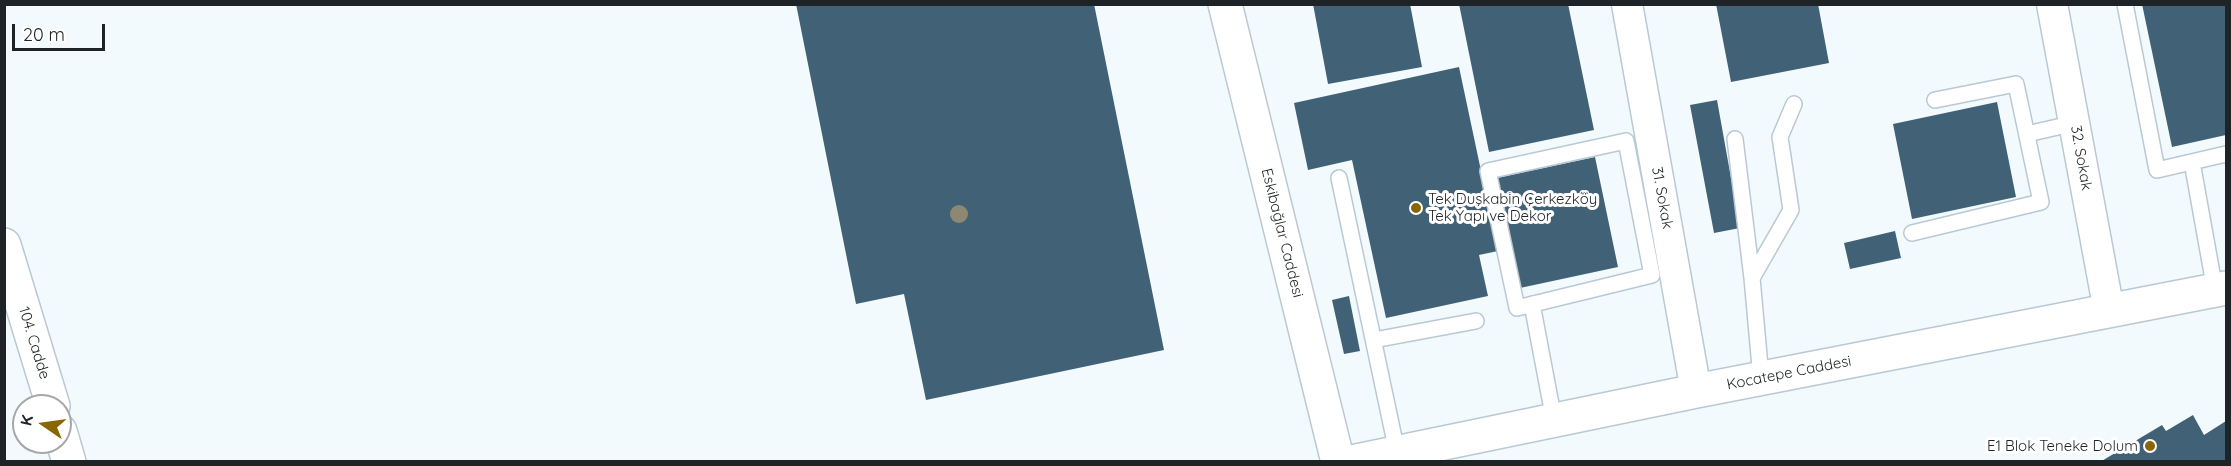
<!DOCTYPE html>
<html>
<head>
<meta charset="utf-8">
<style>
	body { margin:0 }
	#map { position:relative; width:2231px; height:466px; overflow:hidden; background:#f3fafe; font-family:Quicksand,sans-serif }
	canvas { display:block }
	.frame { position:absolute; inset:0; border:6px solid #1d2326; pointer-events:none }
	.north { position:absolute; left:12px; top:394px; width:60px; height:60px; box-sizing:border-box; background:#fff; border:2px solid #a5a7a8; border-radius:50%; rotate:283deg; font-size:16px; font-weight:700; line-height:24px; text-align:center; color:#1d2326 }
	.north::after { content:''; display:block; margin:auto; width:21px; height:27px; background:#896603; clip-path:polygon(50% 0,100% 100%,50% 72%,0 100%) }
	.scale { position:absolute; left:12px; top:24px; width:93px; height:27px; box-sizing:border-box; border:3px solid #1d2326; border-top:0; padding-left:8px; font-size:18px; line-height:21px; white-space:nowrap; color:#1d2326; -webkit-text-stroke:4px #fff; paint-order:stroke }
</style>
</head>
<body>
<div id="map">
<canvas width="2231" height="466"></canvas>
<div class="frame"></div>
<div class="north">K</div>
<div class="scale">20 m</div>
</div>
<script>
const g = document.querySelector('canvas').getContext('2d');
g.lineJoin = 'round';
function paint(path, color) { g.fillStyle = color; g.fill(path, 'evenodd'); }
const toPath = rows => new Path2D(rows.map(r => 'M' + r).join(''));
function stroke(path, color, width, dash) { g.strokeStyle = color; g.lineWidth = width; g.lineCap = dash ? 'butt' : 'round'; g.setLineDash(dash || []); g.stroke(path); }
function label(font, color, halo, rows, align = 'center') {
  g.font = font + ' Quicksand,sans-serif'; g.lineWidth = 6; g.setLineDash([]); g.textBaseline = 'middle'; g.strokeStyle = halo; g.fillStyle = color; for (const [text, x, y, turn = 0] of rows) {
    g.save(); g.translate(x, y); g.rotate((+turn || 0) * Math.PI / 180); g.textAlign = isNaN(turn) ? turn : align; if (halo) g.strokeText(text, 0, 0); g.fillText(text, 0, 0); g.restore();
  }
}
paint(toPath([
	[796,4,1094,4,1164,350,926,400,904,294,856,304],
	[1313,4,1410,4,1422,67,1328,84],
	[1459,4,1568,4,1594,130,1489,152],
	[1716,4,1818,4,1829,63,1731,82],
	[2142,4,2226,4,2226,135,2172,147],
	[1459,67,1498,251,1479,255,1488,296,1386,318,1352,160,1308,170,1294,103],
	[1717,100,1740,228,1714,233,1690,105],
	[1997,102,2016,197,1912,219,1893,124],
	[1595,157,1618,267,1520,288,1497,178],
	[1895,231,1901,258,1850,269,1844,243],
	[1349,296,1360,351,1344,354,1332,300],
	[2193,415,2204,435,2226,421,2226,462,2100,462,2162,425,2166,431]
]), '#416276');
const lane = toPath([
	[2125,4,2157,170,2226,154],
	[2027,134,2075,123],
	[1735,139,1752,278,1761,378],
	[1626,141,1652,275,1517,308,1488,171,1626,141],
	[2192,162,2215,290],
	[1339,178,1397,452],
	[1912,233,2041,202,2016,84,1935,100],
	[1752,278,1791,210,1780,137,1794,104],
	[1532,304,1554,420],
	[1374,340,1476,321]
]);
const street = toPath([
	[1627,4,1696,391],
	[2052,4,2109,311]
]);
const secondary = toPath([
	[1225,4,1338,462],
	[4,245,53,406],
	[60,431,69,462],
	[1352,462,1696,391,2226,288]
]);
stroke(lane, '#b9c9d3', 18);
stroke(street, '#b9c9d3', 33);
stroke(secondary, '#b9c9d3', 36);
stroke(lane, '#fff', 15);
stroke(street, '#fff', 30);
stroke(secondary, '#fff', 33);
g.fillStyle = '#8e8872';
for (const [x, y] of [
	[959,214]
]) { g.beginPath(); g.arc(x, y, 9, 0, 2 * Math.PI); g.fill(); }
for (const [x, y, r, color] of [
	[1416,208,6,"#896603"],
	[2150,446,6,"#896603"]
]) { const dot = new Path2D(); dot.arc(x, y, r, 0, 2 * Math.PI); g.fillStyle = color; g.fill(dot); stroke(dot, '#fff', 2); }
label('15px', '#1d2326', '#fff', [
	["32. Sokak",2081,158,80],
	["31. Sokak",1662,198,80],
	["Eskibağlar Caddesi",1282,233,76],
	["104. Cadde",34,343,73],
	["Kocatepe Caddesi",1789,373,-11]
]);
label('15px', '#1d2326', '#fff', [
	["Tek Duşkabin Çerkezköy",1428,199],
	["Tek Yapı ve Dekor",1428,216],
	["E1 Blok Teneke Dolum",2138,446,"right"]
], 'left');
</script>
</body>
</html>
